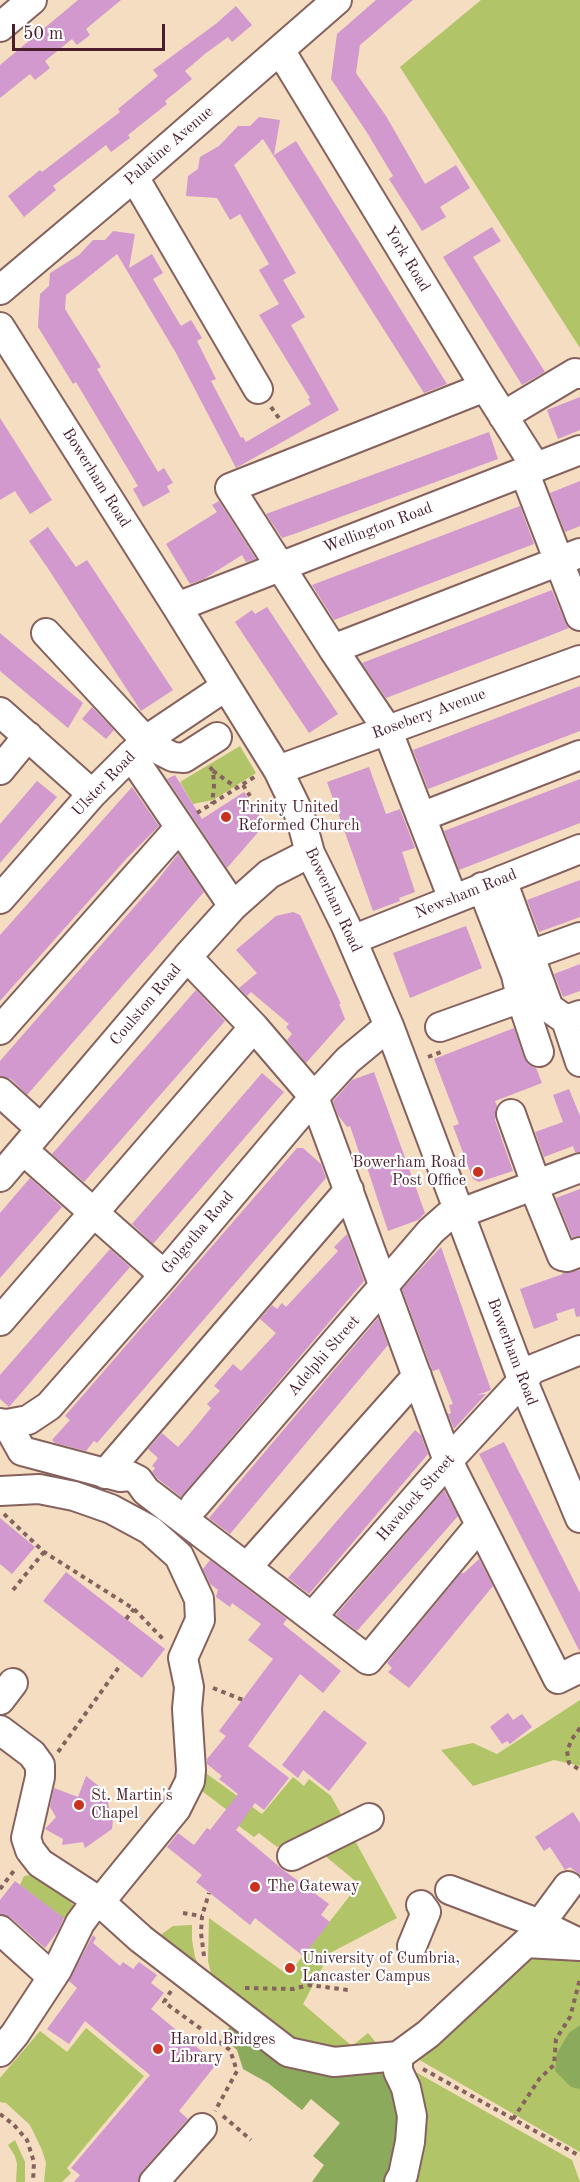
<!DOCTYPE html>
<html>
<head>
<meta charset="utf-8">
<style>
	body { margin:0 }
	#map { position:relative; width:580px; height:2182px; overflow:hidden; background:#f4ddc0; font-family:"Old Standard TT",serif }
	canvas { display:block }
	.scale { position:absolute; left:12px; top:24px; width:153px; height:27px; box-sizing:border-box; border:3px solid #4a1f2b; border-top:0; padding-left:8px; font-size:18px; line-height:21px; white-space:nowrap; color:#4a1f2b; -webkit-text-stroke:4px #fff; paint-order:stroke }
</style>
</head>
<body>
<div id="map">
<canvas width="580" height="2182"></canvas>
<div class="scale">50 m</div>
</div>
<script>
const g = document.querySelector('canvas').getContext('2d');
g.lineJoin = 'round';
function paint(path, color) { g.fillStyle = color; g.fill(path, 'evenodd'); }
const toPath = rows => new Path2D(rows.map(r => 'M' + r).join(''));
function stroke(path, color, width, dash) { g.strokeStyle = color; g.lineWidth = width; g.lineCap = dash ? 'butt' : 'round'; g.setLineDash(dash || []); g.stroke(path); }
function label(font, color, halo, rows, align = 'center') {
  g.font = font + ' "Old Standard TT",serif'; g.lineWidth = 4.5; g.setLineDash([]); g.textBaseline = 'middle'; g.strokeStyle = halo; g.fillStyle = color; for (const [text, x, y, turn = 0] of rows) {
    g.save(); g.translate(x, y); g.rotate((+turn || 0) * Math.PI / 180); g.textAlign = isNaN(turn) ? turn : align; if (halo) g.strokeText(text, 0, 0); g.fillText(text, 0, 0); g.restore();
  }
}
paint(toPath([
	[481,0,580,0,580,348,400,67],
	[240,746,256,773,213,800,193,804,180,782],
	[580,1700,580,1766,554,1760,473,1786,441,1750,473,1743,497,1754],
	[203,1771,262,1814,293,1777,304,1786,309,1779,331,1796,342,1816,277,1847,259,1833,254,1837,236,1824,239,1819,194,1785],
	[352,1835,397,1918,330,1953,303,2004,352,2046,368,2033,383,2051,290,2048,213,1981,208,1961,209,1918,288,1975,359,1884,318,1850],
	[30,1875,39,1877,68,1899,74,1906,75,1912,66,1920,20,1885,24,1876],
	[192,1925,192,1940,195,1957,202,1972,159,1942,162,1934,173,1926],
	[528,1949,580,1953,580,2152,409,2054],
	[86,2028,144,2076,67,2168,71,2173,62,2182,44,2182,46,2163,42,2150,30,2125,6,2103,0,2102,0,2078,40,2031,67,2052],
	[405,2066,572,2160,580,2182,410,2182],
	[15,2140,25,2162,25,2182,16,2182,17,2164,15,2156,8,2145]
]), '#b1c467');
paint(toPath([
	[236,2019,286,2057,378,2064,403,2096,389,2182,312,2182,324,2165,313,2156,340,2123,311,2099,302,2110,268,2083,243,2069,237,2050,222,2037],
	[580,2025,580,2089,571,2087,555,2071,557,2053,569,2033]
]), '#8caa5c');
paint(toPath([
	[78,0,121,0,86,29,90,35,77,45,72,39,45,61,50,68,35,80,30,74,0,98,0,65],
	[376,0,413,0,360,45,356,73,386,116,425,184,456,165,470,188,440,207,446,217,422,231,389,179,393,176,366,131,331,79,337,34],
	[236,6,252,25,232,42,228,37,206,53,185,71,192,79,165,101,167,104,128,135,130,138,111,152,106,145,53,186,56,190,24,217,8,196,40,170,42,172,120,112,118,109,158,76,153,70,217,23],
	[259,117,280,120,274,155,296,141,447,384,424,393,263,139,234,165,296,273,283,280,305,317,291,325,339,410,236,468,176,353,117,254,66,295,65,309,101,367,97,369,158,472,164,468,173,483,167,486,170,492,143,507,133,489,138,486,76,382,73,384,38,327,40,294,49,286,50,273,79,255,93,240,105,240,113,231,135,234,129,268,152,254,163,273,153,279,181,326,191,320,202,338,197,341,216,379,211,381,241,438,243,437,246,442,311,404,308,399,310,398,259,315,279,304,259,270,269,264,240,214,230,220,217,198,186,196,188,176,198,169,200,157,219,146,238,126,250,126],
	[492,227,501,241,473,257,545,372,522,385,443,257],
	[580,397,580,430,558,439,547,410],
	[0,418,52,500,30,514,15,491,0,500],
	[489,432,498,459,294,534,282,538,266,514],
	[580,481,580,526,565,532,550,493],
	[219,501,256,559,246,562,242,555,204,579,190,584,166,544,217,512,212,505],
	[520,506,534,544,518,550,334,620,312,585],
	[48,527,76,567,87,560,173,690,141,711,47,567,29,541],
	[552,590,565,622,569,628,536,641,386,698,362,663],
	[267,607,338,714,309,733,235,622,252,610,255,614],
	[0,633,83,703,68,728,0,671],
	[580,686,580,731,428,789,413,750],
	[92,707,114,730,106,739,82,719],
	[369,767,386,814,400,809,415,848,402,852,415,892,399,898,400,901,373,911,327,782],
	[175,775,202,819,244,792,257,811,262,822,261,829,227,868,167,779],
	[580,779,580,823,459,870,444,831],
	[37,781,57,797,0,863,0,824],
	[132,787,159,826,127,858,0,1001,0,935],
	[178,854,204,892,27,1095,11,1079,0,1076,0,1061,156,882],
	[580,880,580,917,539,932,527,900],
	[293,912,300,915,341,1004,339,1004,345,1019,306,1063,287,1040,292,1034,286,1027,289,1024,251,992,247,996,239,988,257,973,236,950,276,916],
	[466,926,482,968,410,998,393,953],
	[580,964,580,991,563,997,554,974],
	[196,990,225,1021,84,1182,52,1154],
	[514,1028,524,1058,529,1065,536,1068,542,1083,495,1101,497,1106,495,1112,495,1120,513,1171,479,1182,473,1179,453,1126,459,1124,434,1059],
	[374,1072,425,1213,418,1220,388,1231,363,1155,360,1155,350,1126,347,1127,338,1115,333,1101,352,1080],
	[262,1073,284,1092,153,1244,132,1224],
	[569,1089,580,1116,580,1152,575,1152,573,1146,544,1157,535,1132,563,1122,553,1095],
	[297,1148,303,1148,321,1164,326,1178,97,1443,94,1441,86,1451,55,1443,52,1440,70,1420,65,1416],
	[30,1178,62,1207,0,1278,0,1213],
	[580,1189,580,1236,572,1237,556,1198],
	[347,1234,364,1281,181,1497,158,1479,152,1472,155,1468,152,1466,158,1458,148,1449,162,1433,178,1447,187,1437,211,1408,207,1404,220,1391,214,1386,233,1364,241,1371,276,1333,260,1319,272,1305,277,1309,282,1303,286,1307,338,1251,334,1247],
	[441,1247,491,1390,477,1395,486,1394,454,1429,448,1414,451,1413,449,1405,453,1404,439,1369,433,1371,432,1370,402,1289],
	[110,1249,130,1267,9,1407,0,1399,0,1375],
	[580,1270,580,1316,576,1317,574,1308,556,1314,558,1320,534,1329,520,1289,563,1274,562,1273],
	[378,1318,388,1345,230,1534,209,1518],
	[415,1430,421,1435,428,1454,309,1594,288,1578],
	[504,1442,580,1593,580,1652,479,1454],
	[444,1490,458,1516,357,1631,336,1615],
	[0,1518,35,1547,12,1574,0,1564],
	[479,1559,493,1586,409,1688,388,1672,392,1668,387,1663,461,1573,464,1573],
	[210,1560,287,1619,283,1624,341,1671,323,1693,300,1674,248,1746,289,1778,264,1810,255,1803,236,1830,282,1869,329,1904,321,1915,330,1922,303,1956,255,1918,250,1925,196,1882,202,1875,167,1847,178,1833,194,1845,207,1828,210,1830,238,1794,219,1779,222,1776,207,1764,207,1759,226,1736,219,1731,273,1659,248,1640,261,1624,232,1603,230,1607,216,1597,218,1590,210,1584,203,1569],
	[66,1572,165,1649,142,1678,43,1601],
	[324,1710,367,1743,329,1791,303,1770,298,1778,282,1765],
	[508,1713,513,1720,522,1714,532,1727,510,1744,507,1741,502,1744,490,1727],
	[86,1776,100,1787,106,1787,109,1808,114,1812,112,1829,85,1848,83,1842,62,1845,63,1839,45,1829,56,1817,50,1807,54,1788,78,1797],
	[573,1812,580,1823,580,1875,570,1867,565,1870,550,1847,544,1851,535,1837],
	[15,1881,64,1918,58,1931,45,1948,11,1918,0,1914,0,1900],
	[93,1935,96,1938,93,1943,120,1966,123,1962,133,1969,139,1962,157,1975,151,1983,164,1993,151,2009,212,2060,214,2067,179,2111,188,2119,142,2171,138,2182,74,2182,80,2175,71,2168,150,2075,85,2021,69,2044,47,2029,77,1988,69,1981]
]), '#d199ce');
const minor = toPath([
	[0,27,32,0],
	[280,50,485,387,535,466],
	[134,177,258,389],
	[0,290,134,177,337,0],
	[0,327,177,607,278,770,295,805,301,819,310,853,346,926,389,1026,522,1379,580,1518],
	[503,416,575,373,580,374],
	[524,471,580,616],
	[177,607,580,450],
	[46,633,146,741],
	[333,649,580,553],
	[0,712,92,794],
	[152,736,161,751,173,757,184,758,217,737],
	[131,755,233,906],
	[0,770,28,736],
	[278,770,580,660],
	[421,817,580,755],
	[502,880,549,1008,566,1020],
	[482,887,516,975,521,998,539,1052],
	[0,899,92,794,131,755,152,736,225,687],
	[453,899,387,729,333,649,230,488,485,387],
	[352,940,580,849],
	[530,955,580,937],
	[187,957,254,1027,314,1097,448,1461,558,1679,580,1668],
	[580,1015,566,1020,580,1062],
	[440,1027,521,998],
	[0,1030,179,828],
	[0,1092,41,1129],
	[511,1114,536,1184],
	[23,1150,164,1275],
	[0,1177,187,957,233,906,269,874,310,853],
	[533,1185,562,1256,567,1257,580,1252],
	[0,1321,254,1027],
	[0,1423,7,1424,28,1420,49,1406,164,1275,314,1097,348,1060,389,1026],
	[7,1424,22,1451,120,1477,130,1476,138,1480,146,1491,368,1660,480,1525],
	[105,1474,349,1190],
	[0,1491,39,1489,74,1496,111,1509,150,1530,179,1556,199,1599,200,1620,183,1658,189,1687,187,1709,191,1770,190,1781,176,1809,100,1902,141,1939,288,2052,334,2062,398,2056,428,2034,526,1943,580,1946],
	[195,1505,431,1231,448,1216,469,1210,580,1168],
	[247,1567,417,1376],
	[312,1617,448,1461,533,1369,580,1350],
	[0,1700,13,1683],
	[0,1730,32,1754,40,1765,40,1777,26,1838,30,1850,40,1863,100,1902,88,1912,80,1923,57,1970,15,2034,0,2052],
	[292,1856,369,1818],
	[450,1890,540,1924,573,1940],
	[540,1924,568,1886],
	[0,1930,52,1977],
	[412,1946,426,1912,421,1905],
	[398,2056,398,2071,406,2088,412,2116,410,2142,403,2175,399,2182],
	[154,2182,202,2128]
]);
stroke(minor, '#86625f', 32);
stroke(toPath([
	[271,407,281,421],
	[210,767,213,771,214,786,212,804],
	[213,771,237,788],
	[243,785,250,796],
	[197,813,256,776],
	[428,1057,441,1052],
	[4,1514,44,1552,134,1609,164,1640],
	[13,1590,44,1552],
	[126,1619,134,1609],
	[213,1688,243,1700],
	[580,1728,572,1739,567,1751,569,1763,580,1770],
	[58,1752,119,1667],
	[0,1889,16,1868],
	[183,1913,202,1916],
	[204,1956,201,1933,202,1916,209,1893],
	[245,1988,293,1989,309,1985,348,1990],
	[171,1991,164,2002,230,2050,237,2071,215,2111],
	[423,2069,580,2156],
	[0,2114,14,2125,27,2140,34,2162,33,2182],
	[223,2116,251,2140],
	[513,2119,540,2078,554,2065,556,2039,570,2017,580,1979]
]), '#86625f', 4, [4.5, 4.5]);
stroke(minor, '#fff', 28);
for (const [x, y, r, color] of [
	[226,817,6,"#c8321e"],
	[478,1172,6,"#c8321e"],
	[79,1805,6,"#c8321e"],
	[255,1887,6,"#c8321e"],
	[290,1968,6,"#c8321e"],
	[158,2049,6,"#c8321e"]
]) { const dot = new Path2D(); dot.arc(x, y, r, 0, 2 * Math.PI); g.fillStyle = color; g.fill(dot); stroke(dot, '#fff', 2); }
label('16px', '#4a1f2b', '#fff', [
	["Palatine Avenue",169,146,-41],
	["York Road",407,259,59],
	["Bowerham Road",96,478,58],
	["Wellington Road",378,528,-21],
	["Rosebery Avenue",429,714,-20],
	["Ulster Road",104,784,-46],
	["Newsham Road",466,894,-22],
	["Bowerham Road",333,900,65],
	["Coulston Road",146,1005,-50],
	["Golgotha Road",198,1233,-50],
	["Bowerham Road",512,1352,69],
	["Adelphi Street",324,1356,-49],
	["Havelock Street",416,1498,-49]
]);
label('16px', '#4a1f2b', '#fff', [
	["Trinity United",238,808],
	["Reformed Church",238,826],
	["Bowerham Road",466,1163,"right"],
	["Post Office",466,1181,"right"],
	["St. Martin's",91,1796],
	["Chapel",91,1814],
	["The Gateway",267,1887],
	["University of Cumbria,",302,1959],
	["Lancaster Campus",302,1977],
	["Harold Bridges",170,2040],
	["Library",170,2058]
], 'left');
</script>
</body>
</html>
